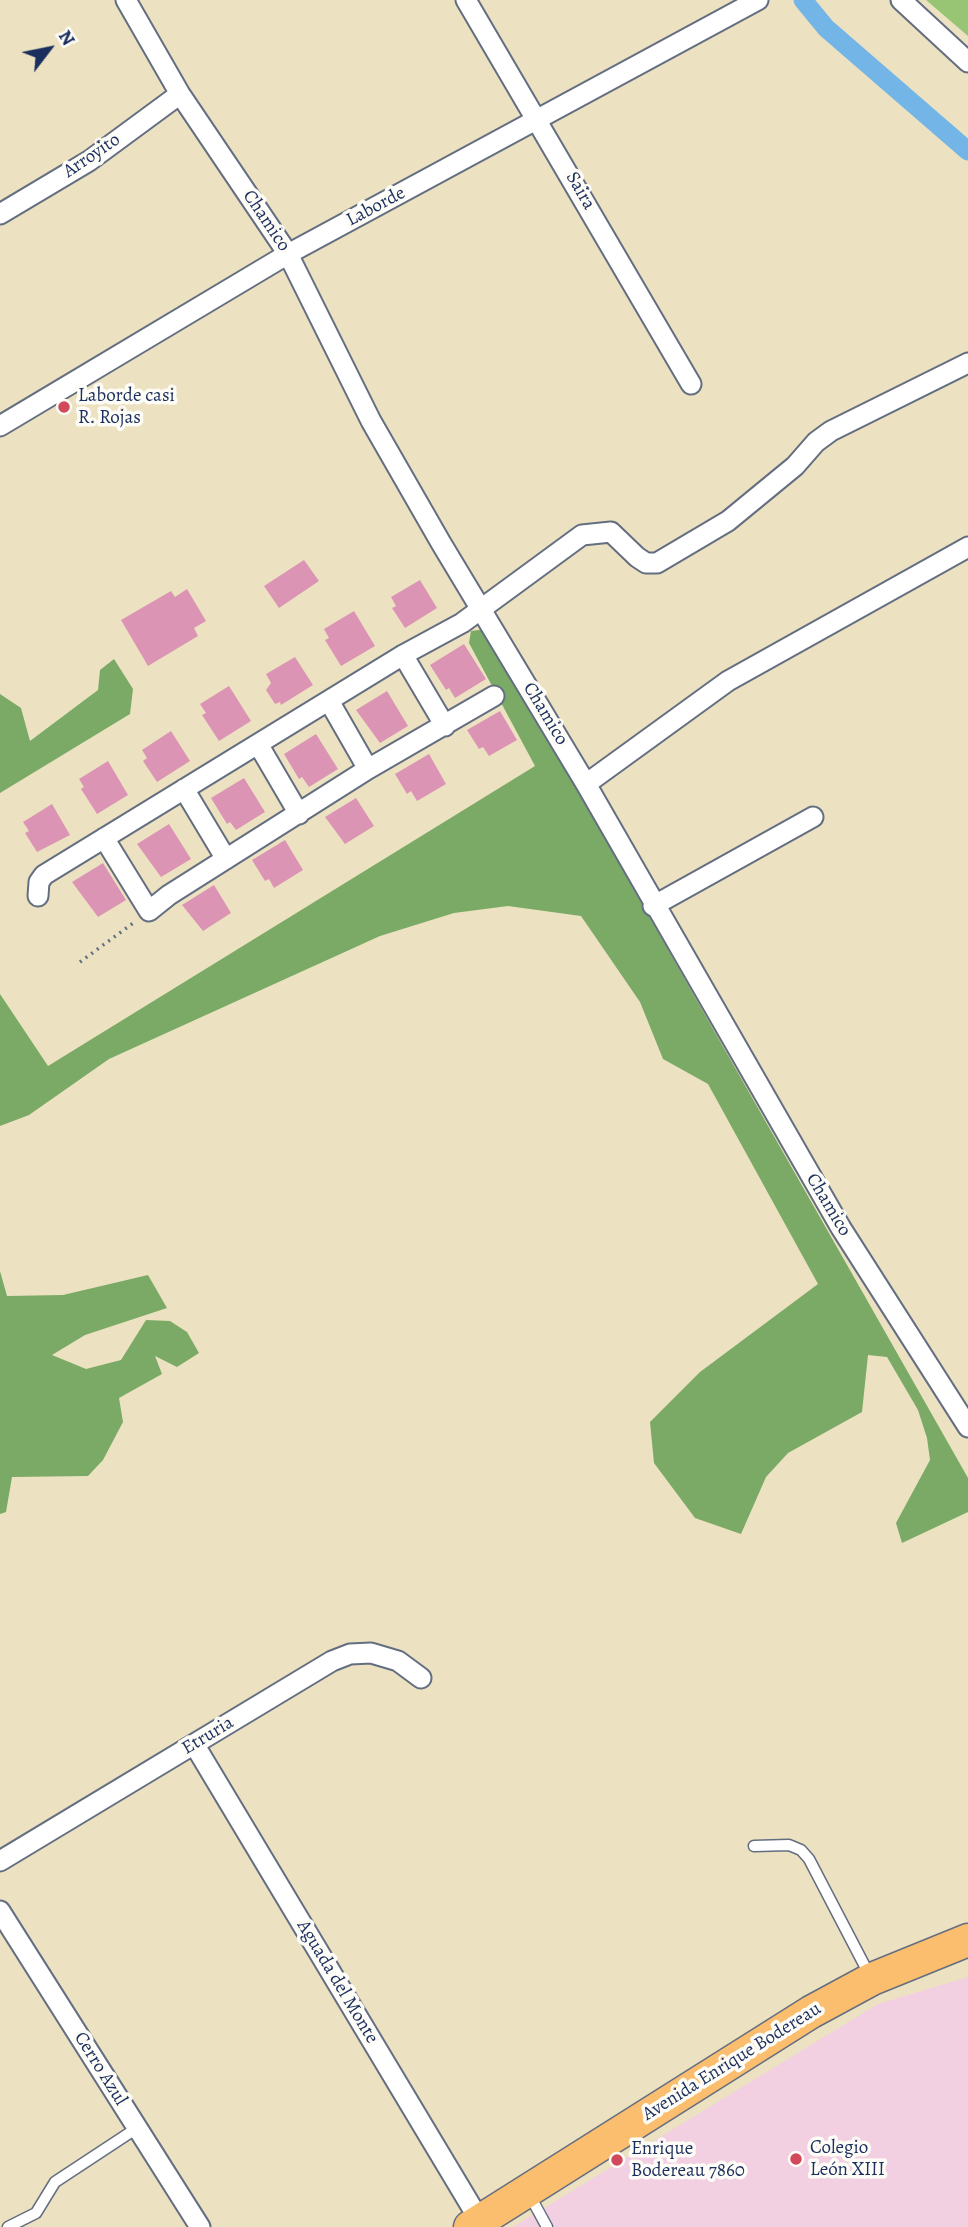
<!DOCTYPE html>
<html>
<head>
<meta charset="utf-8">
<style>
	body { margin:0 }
	#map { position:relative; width:968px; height:2227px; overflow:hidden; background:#ece2c1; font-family:Alegreya,serif }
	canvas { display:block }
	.north { position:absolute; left:14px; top:14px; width:70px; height:70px; -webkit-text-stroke:5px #fdfcf7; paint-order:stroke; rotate:58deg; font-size:19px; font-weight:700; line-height:28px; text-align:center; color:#1b2f5e }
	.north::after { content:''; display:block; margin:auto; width:24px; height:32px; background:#1b2f5e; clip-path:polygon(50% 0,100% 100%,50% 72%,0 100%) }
</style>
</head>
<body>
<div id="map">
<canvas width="968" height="2227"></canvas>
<div class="north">N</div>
</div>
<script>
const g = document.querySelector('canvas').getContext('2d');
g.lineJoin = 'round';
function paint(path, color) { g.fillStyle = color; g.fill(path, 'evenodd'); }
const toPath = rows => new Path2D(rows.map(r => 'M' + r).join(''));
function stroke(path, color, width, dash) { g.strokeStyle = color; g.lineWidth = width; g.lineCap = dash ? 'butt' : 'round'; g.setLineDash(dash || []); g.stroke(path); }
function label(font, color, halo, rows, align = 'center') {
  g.font = font + ' Alegreya,serif'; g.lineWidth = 7; g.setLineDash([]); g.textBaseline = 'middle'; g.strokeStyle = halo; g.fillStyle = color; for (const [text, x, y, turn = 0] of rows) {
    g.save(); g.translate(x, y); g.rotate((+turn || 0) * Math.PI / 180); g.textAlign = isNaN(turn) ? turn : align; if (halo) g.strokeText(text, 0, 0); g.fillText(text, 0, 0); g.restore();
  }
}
paint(toPath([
	[968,1977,968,2227,513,2227,878,2004]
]), '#f2cfe1');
paint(toPath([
	[926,0,968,0,968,36]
]), '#98c573');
paint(toPath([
	[486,629,968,1478,968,1512,902,1543,896,1523,930,1460,927,1438,918,1410,887,1357,868,1355,862,1412,788,1453,766,1477,741,1534,695,1518,654,1463,650,1422,700,1372,818,1284,708,1084,663,1059,640,1002,581,916,508,906,454,913,380,936,109,1059,29,1115,0,1126,0,994,48,1066,535,766,469,643,471,631],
	[114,659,133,689,130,714,0,793,0,694,21,708,30,741,98,690,100,670],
	[0,1271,7,1296,63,1295,148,1275,167,1308,85,1335,52,1355,86,1369,121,1360,146,1320,170,1321,187,1332,199,1353,177,1367,155,1356,162,1374,119,1398,123,1422,103,1460,88,1476,12,1477,6,1512,0,1514]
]), '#7aaa65');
stroke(toPath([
	[803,0,826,28,968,151]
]), '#74b5e8', 19);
paint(toPath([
	[304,560,319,581,279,608,264,586],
	[420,580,437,608,405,628,392,608,396,606,391,597],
	[187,589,206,621,194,628,198,636,148,666,121,620,171,591,175,597],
	[354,611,375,646,341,666,325,640,329,638,324,629],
	[464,644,486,679,455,698,449,688,446,690,430,665],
	[295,657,313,685,281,705,280,702,275,704,266,690,271,683,266,674],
	[229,686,251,721,219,741,202,715,206,713,200,704],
	[387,691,408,726,380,743,356,710],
	[500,711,517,740,489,756,483,747,479,749,467,730],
	[171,731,190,761,157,782,143,761,147,758,142,750],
	[316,734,338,769,309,787,302,777,299,779,284,754],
	[429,754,446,784,417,801,411,791,407,794,395,774],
	[108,761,128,795,97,814,81,789,84,787,79,779],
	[244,778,265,812,236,830,230,822,227,824,211,798],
	[356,798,374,826,345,844,325,817],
	[52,804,70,835,37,852,25,833,29,831,23,822],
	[169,824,191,859,161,877,137,844],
	[285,840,303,870,274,888,269,879,265,881,252,860],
	[103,863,126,900,98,917,72,882],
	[214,885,231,913,203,931,182,905]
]), '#dc94b4');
const lane = toPath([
	[754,1846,789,1845,801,1850,809,1859,870,1976],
	[529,2194,547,2227],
	[8,2227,36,2213,55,2182,137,2128]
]);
const street = toPath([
	[126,0,180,94,288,254,371,421,441,543,586,784,841,1228,968,1427],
	[466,0,691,384],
	[901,0,968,62],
	[0,214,89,161,180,94],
	[0,426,288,254,758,0],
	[403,655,445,726],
	[329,701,368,769],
	[258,744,299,814],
	[586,784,728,681,968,547],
	[184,789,226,859],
	[104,838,149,911,169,895,368,769,494,696],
	[38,896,39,882,44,875,403,655,462,623,582,535,611,532,637,557,646,563,657,563,728,521,795,466,816,442,831,431,968,363],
	[653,906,813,817],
	[194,1744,480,2221],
	[0,1861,332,1661,350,1654,371,1653,398,1661,421,1678],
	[0,1911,200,2227]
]);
const primary = toPath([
	[470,2227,811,2012,872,1979,968,1940]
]);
stroke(lane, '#646e81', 13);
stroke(street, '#646e81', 23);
stroke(primary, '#646e81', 35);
stroke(toPath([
	[80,962,136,921]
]), '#646e81', 3.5, [2, 5]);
stroke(lane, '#fff', 10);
stroke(street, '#fff', 19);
stroke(primary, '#fbbe6e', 32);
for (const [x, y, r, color] of [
	[64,407,7,"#d1495b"],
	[796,2159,7,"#d1495b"],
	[617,2160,7,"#d1495b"]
]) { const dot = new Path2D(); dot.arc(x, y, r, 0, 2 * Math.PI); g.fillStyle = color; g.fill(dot); stroke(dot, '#fdfcf7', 2.5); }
label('19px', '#1b2f5e', '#fdfcf7', [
	["Arroyito",92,156,-34],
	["Saira",580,191,60],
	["Laborde",376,207,-28],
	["Chamico",266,221,56],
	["Chamico",545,714,59],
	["Chamico",828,1205,59],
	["Etruria",208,1736,-31],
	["Aguada del Monte",337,1982,59],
	["Avenida Enrique Bodereau",732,2062,-32],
	["Cerro Azul",100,2069,58]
]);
label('19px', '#1b2f5e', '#fdfcf7', [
	["Laborde casi",78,396],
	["R. Rojas",78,418],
	["Colegio",810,2148],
	["León XIII",810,2170],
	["Enrique",631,2149],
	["Bodereau 7860",631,2171]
], 'left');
</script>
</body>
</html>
